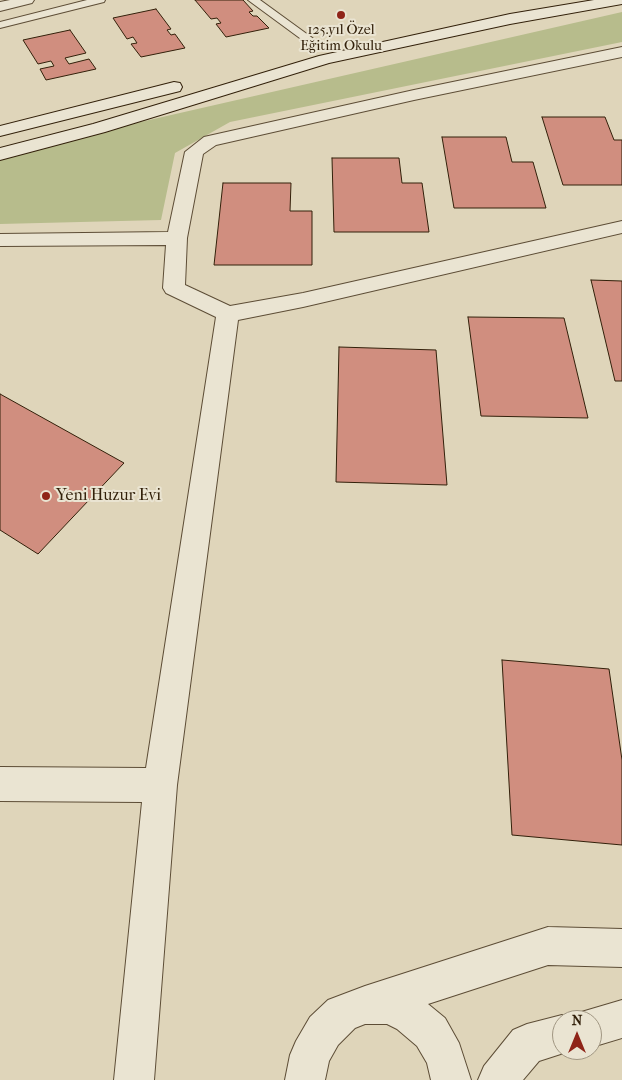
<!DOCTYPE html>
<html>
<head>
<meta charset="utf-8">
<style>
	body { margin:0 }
	#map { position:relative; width:622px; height:1080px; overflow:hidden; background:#dfd5ba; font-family:"IM FELL French Canon",serif }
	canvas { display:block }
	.north { position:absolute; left:552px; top:1010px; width:50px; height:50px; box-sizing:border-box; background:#eae4d2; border:1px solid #a09682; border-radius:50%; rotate:0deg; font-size:14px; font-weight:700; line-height:20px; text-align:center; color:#32200a }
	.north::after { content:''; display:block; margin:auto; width:18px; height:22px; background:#8f2418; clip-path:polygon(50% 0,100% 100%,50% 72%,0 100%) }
</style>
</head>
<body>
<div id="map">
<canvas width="622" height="1080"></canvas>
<div class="north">N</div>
</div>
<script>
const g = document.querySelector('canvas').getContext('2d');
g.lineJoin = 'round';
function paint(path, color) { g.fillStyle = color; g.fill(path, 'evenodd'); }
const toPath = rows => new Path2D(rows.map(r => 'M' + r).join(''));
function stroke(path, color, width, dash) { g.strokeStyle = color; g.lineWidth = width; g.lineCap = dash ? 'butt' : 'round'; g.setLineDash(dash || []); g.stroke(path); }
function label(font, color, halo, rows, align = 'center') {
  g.font = font + ' "IM FELL French Canon",serif'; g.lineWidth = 4; g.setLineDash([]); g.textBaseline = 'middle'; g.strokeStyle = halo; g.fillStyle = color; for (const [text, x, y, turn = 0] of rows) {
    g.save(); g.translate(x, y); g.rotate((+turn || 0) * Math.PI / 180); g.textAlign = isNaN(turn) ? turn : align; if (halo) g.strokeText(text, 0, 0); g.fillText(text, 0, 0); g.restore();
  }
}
paint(toPath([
	[622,12,622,42,230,122,175,153,161,220,0,224,0,159,123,126]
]), '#b7bc8c');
const building = toPath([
	[195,0,243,0,253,11,249,12,253,16,257,16,269,28,226,37,216,24,221,23,217,18,211,19,195,0],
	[156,9,171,29,167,30,171,35,175,34,185,48,141,57,131,44,137,43,133,37,127,39,113,18,156,9],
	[70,30,86,53,65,58,69,64,89,59,96,69,46,80,40,69,54,66,51,61,38,64,23,40,70,30],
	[542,117,605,117,614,140,622,140,622,185,563,185,542,117],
	[442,137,506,137,512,162,533,162,546,208,454,208,442,137],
	[332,158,399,158,402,183,422,183,429,232,334,232,332,158],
	[223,183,291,183,290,211,312,211,312,265,214,265,223,183],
	[591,280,622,281,622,381,615,381,591,280],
	[468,317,564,318,588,418,481,416,468,317],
	[339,347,436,350,447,485,336,482,339,347],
	[0,394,124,463,38,554,0,530,0,394],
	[502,660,609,669,622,760,622,845,512,835,502,660]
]);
paint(building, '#d08e7f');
stroke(building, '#32200a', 1);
const service = toPath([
	[87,0,105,0,104,2,0,28,0,22,87,0],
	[248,0,260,0,322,45,316,48,312,47,248,0]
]);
const minor = toPath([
	[10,0,34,0,32,3,0,11,0,2,10,0],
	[622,47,622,57,414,100,216,145,203,154,187,238,185,285,230,306,303,293,622,221,622,233,303,307,238,320,177,785,154,1080,114,1080,142,802,0,801,0,767,146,768,216,317,166,293,163,288,166,245,0,246,0,234,168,232,185,152,204,137,414,90,622,47]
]);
const tertiary = toPath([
	[548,927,622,929,622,967,548,965,428,1004,445,1018,459,1043,471,1080,431,1080,427,1063,417,1046,397,1029,387,1024,365,1024,355,1028,338,1045,329,1061,325,1080,285,1080,290,1055,296,1041,310,1017,328,1000,365,986,548,927],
	[622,1000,622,1038,592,1047,592,1020,575,1020,578,1013,622,1000],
	[562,1015,573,1020,562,1020,562,1050,573,1050,539,1061,523,1080,478,1080,484,1066,513,1030,527,1024,562,1015]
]);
const secondary = toPath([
	[594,0,622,0,622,4,510,24,329,63,105,132,0,160,0,148,93,124,319,56,510,14,594,0],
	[174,82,180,83,182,87,180,91,0,136,0,126,174,82]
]);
stroke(service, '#5d4d36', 2);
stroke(minor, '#5d4d36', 2);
stroke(tertiary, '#5d4d36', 2);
stroke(secondary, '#32200a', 2);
paint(service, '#eae4d2');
paint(minor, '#eae4d2');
paint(tertiary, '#eae4d2');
paint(secondary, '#eae4d2');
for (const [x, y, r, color] of [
	[341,15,5,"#8f2418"],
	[46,496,5,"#8f2418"]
]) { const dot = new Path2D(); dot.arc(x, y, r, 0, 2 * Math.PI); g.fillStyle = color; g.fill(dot); stroke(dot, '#eae4d2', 2); }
label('14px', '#32200a', '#eae4d2', [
	["125.yıl Özel",341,31],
	["Eğitim Okulu",341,47]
]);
label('16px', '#32200a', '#eae4d2', [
	["Yeni Huzur Evi",56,496]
], 'left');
</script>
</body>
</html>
